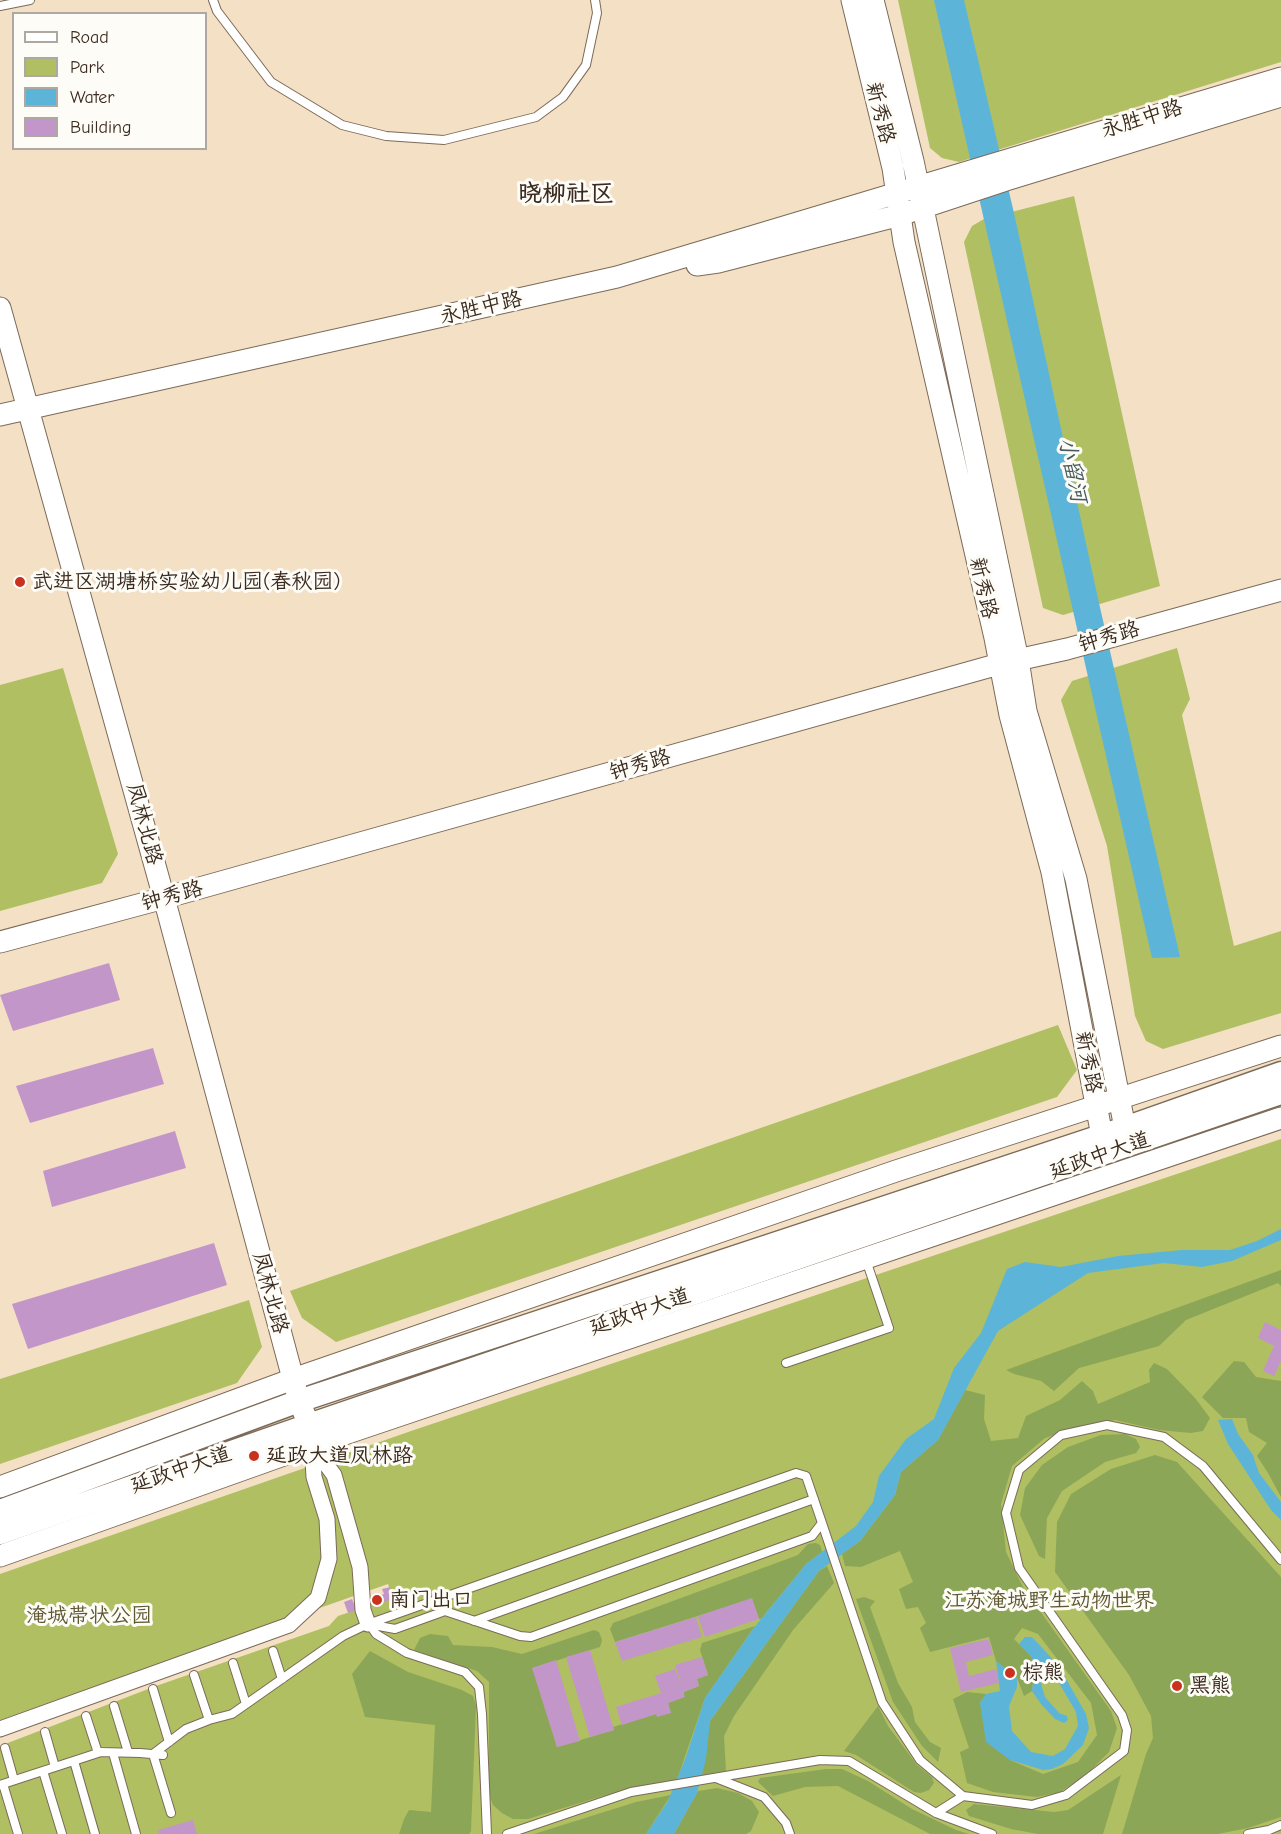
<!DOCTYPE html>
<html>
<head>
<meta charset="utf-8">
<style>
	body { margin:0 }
	#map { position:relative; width:1281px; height:1834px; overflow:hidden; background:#f4e0c5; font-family:"Comic Neue",sans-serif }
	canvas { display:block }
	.legend { position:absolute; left:12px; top:12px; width:195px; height:138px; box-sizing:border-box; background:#fdfcf7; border:2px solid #afa8a0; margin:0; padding:8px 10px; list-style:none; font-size:18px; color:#3b2a1e }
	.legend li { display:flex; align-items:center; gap:12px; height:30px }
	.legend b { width:30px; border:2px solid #afa8a0 }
</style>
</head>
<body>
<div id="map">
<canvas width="1281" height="1834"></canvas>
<ul class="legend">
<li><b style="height:8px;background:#fff"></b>Road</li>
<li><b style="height:16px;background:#b0bf61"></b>Park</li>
<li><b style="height:16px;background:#5cb5d9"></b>Water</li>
<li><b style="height:16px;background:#c396c9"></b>Building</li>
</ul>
</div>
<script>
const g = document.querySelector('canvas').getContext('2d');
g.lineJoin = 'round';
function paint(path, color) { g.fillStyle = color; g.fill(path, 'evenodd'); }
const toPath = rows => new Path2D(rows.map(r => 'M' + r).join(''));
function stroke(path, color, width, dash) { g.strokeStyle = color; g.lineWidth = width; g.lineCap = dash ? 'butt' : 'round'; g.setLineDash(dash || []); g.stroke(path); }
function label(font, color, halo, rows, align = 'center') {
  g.font = font + ' "Comic Neue","LXGW WenKai TC",sans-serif'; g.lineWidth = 6; g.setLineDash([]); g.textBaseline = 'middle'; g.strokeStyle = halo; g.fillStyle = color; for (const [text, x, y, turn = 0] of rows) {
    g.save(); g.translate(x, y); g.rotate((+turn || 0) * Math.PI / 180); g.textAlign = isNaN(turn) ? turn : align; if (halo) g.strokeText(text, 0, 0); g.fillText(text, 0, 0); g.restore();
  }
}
paint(toPath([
	[898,0,1281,0,1281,62,959,162,942,158,930,148],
	[1074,196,1160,586,1063,615,1043,608,964,242,972,226,984,219],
	[1177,648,1190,699,1182,715,1234,946,1281,931,1281,1013,1163,1049,1146,1041,1135,1016,1107,846,1061,700,1072,681],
	[63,668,118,854,102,883,0,911,0,685],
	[1058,1025,1077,1070,1057,1097,336,1342,302,1318,290,1291],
	[1281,1139,1281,1834,0,1834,0,1746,156,1686,329,1626,338,1616,393,1598,388,1584,0,1720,0,1574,414,1430],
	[249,1300,262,1347,237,1383,0,1464,0,1379]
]), '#b0bf61');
paint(toPath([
	[1281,1270,1281,1286,1278,1283,1186,1320,1159,1346,1079,1368,1054,1391,1041,1381,1014,1374,1006,1370],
	[1234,1361,1244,1362,1256,1377,1281,1381,1281,1497,1268,1473,1257,1456,1267,1443,1249,1432,1246,1418,1223,1418,1202,1397],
	[1154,1363,1167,1369,1195,1398,1210,1418,1203,1431,1191,1433,1159,1430,1115,1420,1077,1427,1045,1438,1012,1466,1001,1504,1006,1552,1023,1587,1111,1711,1117,1728,1109,1752,1086,1775,1060,1792,1037,1797,993,1792,967,1783,960,1752,969,1748,953,1699,967,1692,986,1694,980,1703,1010,1760,1043,1774,1078,1762,1097,1735,1091,1703,1038,1634,1022,1628,1014,1639,1031,1656,1035,1666,1032,1691,1024,1696,1017,1678,996,1661,989,1637,930,1652,920,1628,926,1623,918,1607,906,1609,899,1589,913,1582,900,1551,861,1567,845,1566,842,1554,860,1541,895,1495,901,1472,938,1440,965,1390,985,1395,984,1419,991,1441,1018,1438,1026,1416,1060,1400,1082,1381,1093,1391,1098,1404,1150,1382,1149,1370],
	[1125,1434,1136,1439,1140,1447,1136,1453,1105,1462,1062,1491,1047,1518,1045,1559,1039,1556,1020,1515,1025,1488,1042,1465,1068,1447,1101,1435],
	[1155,1455,1177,1462,1281,1577,1281,1817,1248,1828,1218,1834,1122,1834,1146,1754,1153,1738,1151,1716,1129,1675,1055,1572,1057,1522,1071,1494,1111,1469],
	[816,1543,820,1545,822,1552,806,1564,761,1619,759,1619,752,1599,615,1642,610,1629,613,1623,798,1555,808,1544],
	[827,1566,834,1583,793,1630,734,1716,724,1736,726,1771,702,1775,710,1721,819,1571],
	[864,1597,875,1601,870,1607,898,1683,912,1707,915,1722,930,1742,941,1748,938,1762,922,1746,893,1702,856,1599],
	[755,1626,705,1698,677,1780,609,1794,528,1819,513,1819,502,1813,493,1805,489,1794,489,1682,477,1671,414,1650,420,1638,430,1634,448,1636,453,1645,492,1647,522,1654,594,1630,599,1632,602,1640,600,1647,533,1668,557,1747,614,1730,613,1727,656,1714,671,1713,668,1703,684,1697,684,1692,699,1686,697,1679,708,1675,700,1650,702,1643],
	[370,1651,408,1672,462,1690,473,1696,476,1706,471,1831,469,1834,399,1834,404,1819,409,1810,431,1812,435,1725,365,1717,352,1674],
	[878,1706,888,1726,917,1765,932,1777,934,1783,929,1790,921,1793,914,1792,856,1755,844,1751],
	[826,1769,842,1769,868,1781,912,1809,956,1830,969,1834,930,1834,838,1786,805,1787,773,1796,758,1782,760,1778],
	[1121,1775,1103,1834,1038,1834,1011,1829,969,1816,966,1810,974,1804,1054,1812,1068,1810],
	[717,1788,738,1793,752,1801,759,1812,751,1831,746,1834,674,1834,698,1791],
	[671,1795,646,1834,534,1834,636,1802]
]), '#8ca657');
paint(toPath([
	[934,0,964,0,1014,213,1099,603,1180,957,1152,958],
	[1281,1229,1281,1240,1232,1261,1202,1267,1164,1263,1088,1273,998,1331,938,1440,901,1472,895,1495,860,1541,819,1571,710,1721,706,1759,697,1793,674,1834,646,1834,668,1801,686,1757,705,1698,753,1629,806,1564,856,1526,873,1502,879,1476,906,1439,934,1419,954,1368,981,1333,1007,1269,1025,1262,1061,1267,1118,1256,1182,1250,1230,1250,1257,1241],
	[1232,1419,1238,1434,1253,1455,1259,1473,1281,1502,1281,1520,1271,1510,1228,1444,1218,1420],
	[1025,1637,1032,1637,1058,1665,1086,1714,1089,1728,1083,1745,1063,1764,1052,1769,1043,1770,1010,1760,986,1742,980,1703,986,1694,1000,1691,996,1661,1017,1678,1017,1687,1009,1706,1012,1731,1031,1752,1053,1756,1065,1749,1078,1726,1076,1712,1052,1671,1043,1664,1040,1680,1045,1697,1059,1713,1067,1716,1068,1720,1064,1723,1055,1719,1041,1704,1032,1691,1035,1666,1031,1656,1019,1644]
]), '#5cb5d9');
paint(toPath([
	[109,963,120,1000,13,1031,0,995],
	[153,1048,164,1084,30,1123,16,1086],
	[175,1131,186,1168,52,1207,43,1171],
	[214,1243,227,1285,28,1349,12,1304],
	[1265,1322,1281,1330,1281,1361,1274,1376,1263,1371,1274,1346,1258,1338],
	[390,1587,393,1599,348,1613,344,1602,352,1599,354,1604,384,1594,382,1589],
	[752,1598,759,1619,705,1637,698,1616],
	[696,1617,702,1637,622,1661,615,1642],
	[989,1639,993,1655,966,1662,969,1676,996,1669,999,1683,961,1692,950,1648],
	[590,1650,614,1730,590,1737,566,1657],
	[702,1657,708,1675,697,1679,699,1686,683,1692,685,1697,668,1703,671,1713,657,1717,656,1714,622,1725,616,1707,661,1693,655,1676,675,1669,682,1686,675,1665],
	[556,1660,580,1741,557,1747,532,1668],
	[193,1820,197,1834,159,1834,158,1830]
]), '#c396c9');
const lane = toPath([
	[213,0,217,11,271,82,342,125,386,136,444,140,536,117,563,97,586,65,597,13,595,0],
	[0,6,30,0],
	[786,1363,889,1328,866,1260],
	[822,1523,882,1702,920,1760,963,1796,1032,1805,1066,1795,1124,1751,1127,1730,1122,1715,1019,1568,1006,1513,1019,1470,1061,1435,1107,1425,1164,1437,1203,1466,1281,1560],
	[474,1621,814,1499],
	[369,1624,376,1634,407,1653,465,1672,479,1687,482,1714,487,1834],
	[273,1651,282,1679],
	[233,1663,246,1704],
	[194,1675,209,1720],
	[153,1689,169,1742],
	[114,1706,128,1752],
	[86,1716,98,1753],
	[45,1732,55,1767],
	[5,1748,14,1780],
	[113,1753,136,1834],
	[74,1761,95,1834],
	[43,1771,62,1834],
	[716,1778,764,1797,786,1823,790,1834],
	[3,1784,18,1834],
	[0,1785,101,1752,140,1753,163,1755],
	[171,1813,153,1754,186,1729,209,1720,232,1714,343,1636,368,1624,796,1473,806,1476,822,1523,812,1536,531,1637,520,1636,445,1611,395,1629,368,1624],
	[936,1813,963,1796],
	[507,1834,631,1792,820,1760,849,1761,936,1813,992,1834],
	[1248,1834,1269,1830,1281,1825]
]);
const street = toPath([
	[312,1445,334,1475,360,1567,363,1610,368,1624],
	[0,1729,289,1625,318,1598,329,1559,327,1519,314,1477,312,1445]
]);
const secondary = toPath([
	[852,0,893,168,904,242,995,638,1010,715,1052,872,1102,1136,1108,1152],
	[873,0,913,161,1018,660,1026,711,1076,879,1125,1128,1131,1144],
	[697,265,718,262,900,215,1006,180,1281,96],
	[0,308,164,898,299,1401,309,1425,311,1441],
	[0,415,617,277,1281,78],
	[0,942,164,898,999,664,1067,649,1281,590],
	[0,1487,293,1379,896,1171,1281,1046],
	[0,1556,312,1445,1281,1118]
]);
const primary = toPath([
	[0,1511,299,1401,1125,1128,1281,1073],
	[0,1533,309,1425,1281,1093]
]);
stroke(lane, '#7c6a58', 10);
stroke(street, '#7c6a58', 17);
stroke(secondary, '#7c6a58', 23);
stroke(primary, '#7c6a58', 25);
stroke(lane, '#fff', 8);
stroke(street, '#fff', 15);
stroke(secondary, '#fff', 21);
stroke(primary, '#fff', 22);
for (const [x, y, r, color] of [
	[20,582,6,"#c8321e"],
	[254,1456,6,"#c8321e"],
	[377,1600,6,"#c8321e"],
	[1010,1673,6,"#c8321e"],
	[1177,1686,6,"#c8321e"]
]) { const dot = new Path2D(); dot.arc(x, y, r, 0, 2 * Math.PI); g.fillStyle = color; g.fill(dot); stroke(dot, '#fdfcf7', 2); }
label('21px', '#3b2a1e', '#fdfcf7', [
	["新秀路",880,113,76],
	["永胜中路",1142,119,-17],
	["永胜中路",481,308,-13],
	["新秀路",983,588,77],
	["钟秀路",1109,637,-16],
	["钟秀路",640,765,-16],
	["凤林北路",144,824,75],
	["钟秀路",172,896,-15],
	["新秀路",1088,1062,79],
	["延政中大道",1100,1156,-19],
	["凤林北路",270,1293,75],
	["延政中大道",640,1312,-19],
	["延政中大道",181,1470,-19]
]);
label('21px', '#3b2a1e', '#fdfcf7', [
	["武进区湖塘桥实验幼儿园(春秋园)",32,582],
	["延政大道凤林路",266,1456],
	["南门出口",389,1600],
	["棕熊",1022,1673],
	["黑熊",1189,1686]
], 'left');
label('21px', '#5e5732', '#fdfcf7', [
	["江苏淹城野生动物世界",1049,1601],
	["淹城带状公园",89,1616]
]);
label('italic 22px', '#475b5f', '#fdfcf7', [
	["小留河",1072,470,78]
]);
label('bold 24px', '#3b2a1e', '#fdfcf7', [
	["晓柳社区",566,194]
]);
</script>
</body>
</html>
